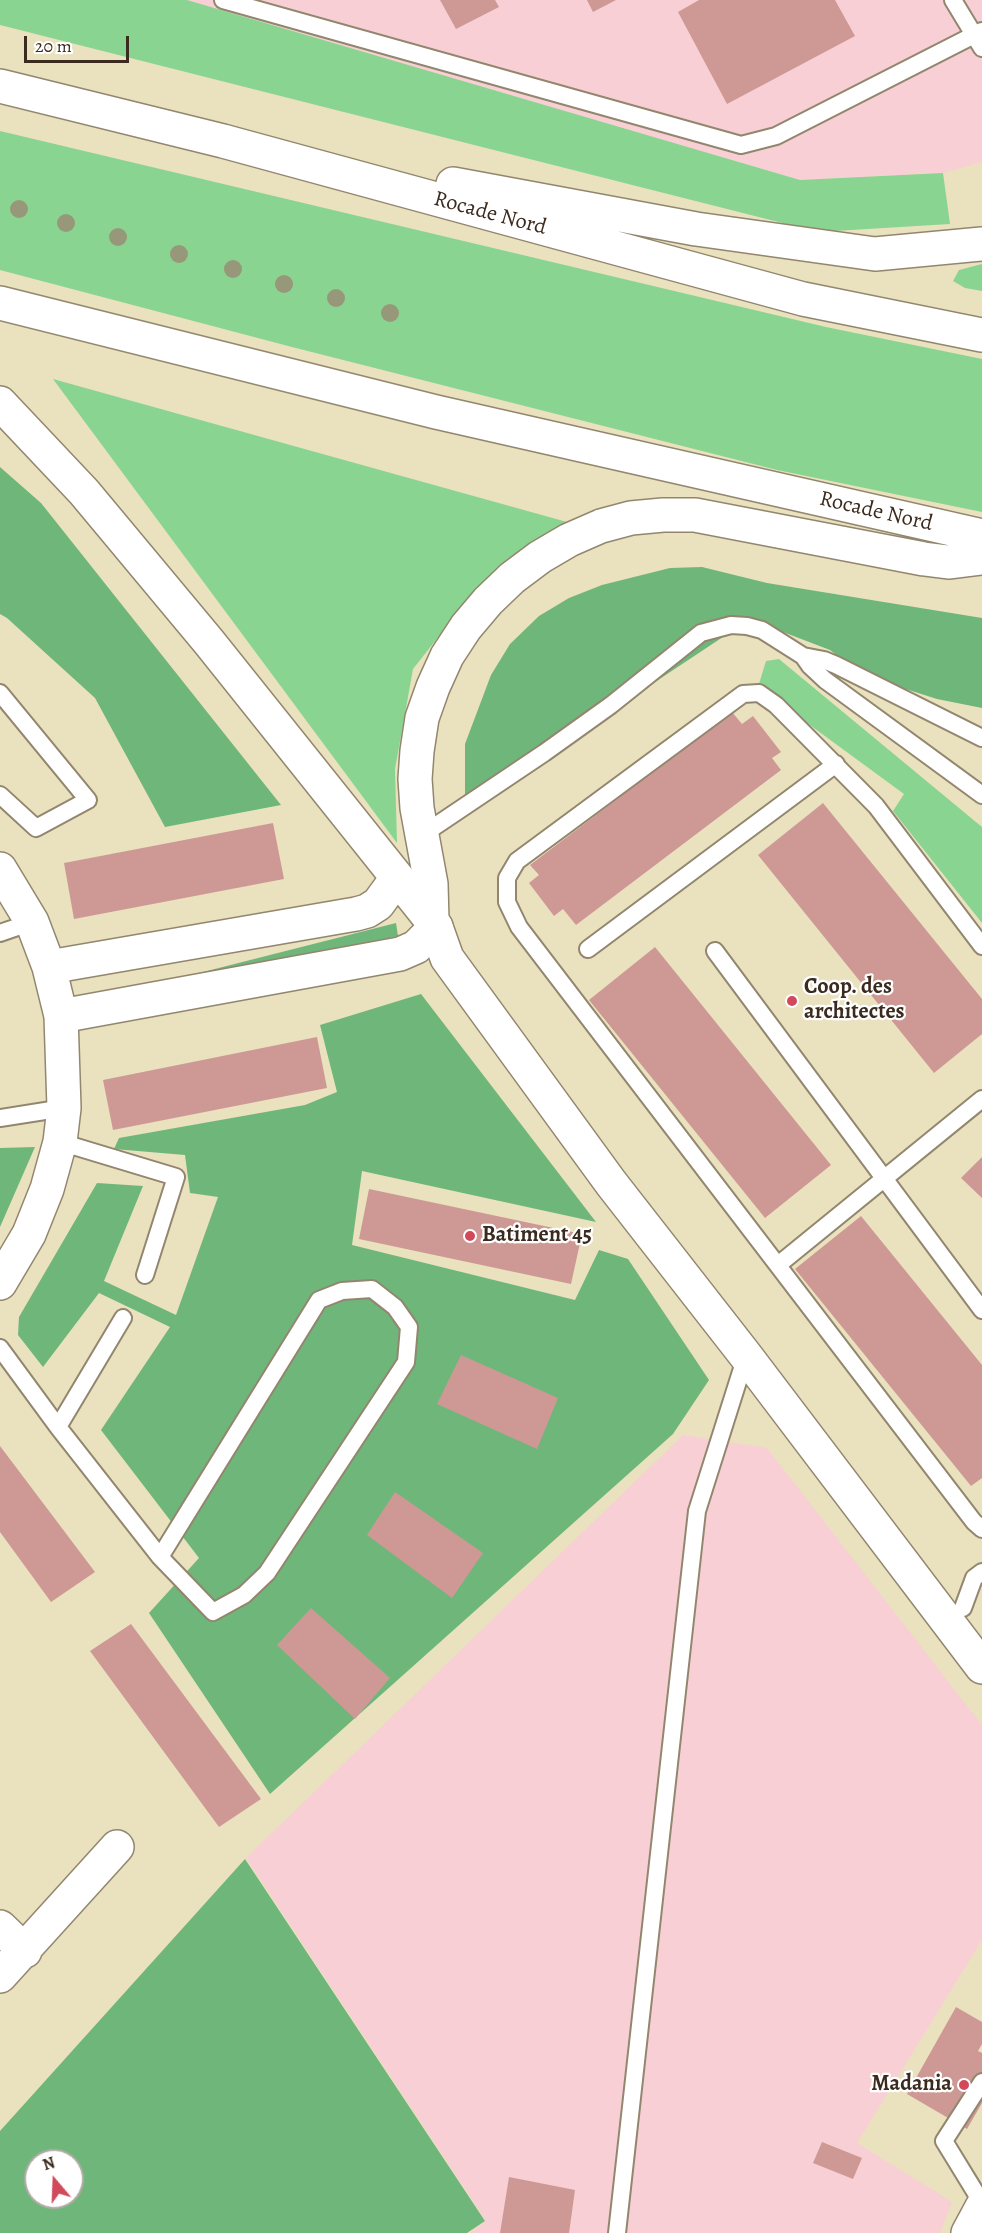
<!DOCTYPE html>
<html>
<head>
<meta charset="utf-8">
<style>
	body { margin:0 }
	#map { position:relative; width:982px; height:2233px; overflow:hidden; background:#eae1be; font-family:Alegreya,serif }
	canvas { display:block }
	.north { position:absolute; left:24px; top:2149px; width:60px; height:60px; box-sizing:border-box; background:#fff; border:2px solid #b1aaa5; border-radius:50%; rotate:341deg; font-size:16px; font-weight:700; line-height:24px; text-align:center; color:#3b2a1e }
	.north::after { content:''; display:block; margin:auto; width:21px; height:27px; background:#d1495b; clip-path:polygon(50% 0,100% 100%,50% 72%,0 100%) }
	.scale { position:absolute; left:24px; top:36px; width:105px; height:27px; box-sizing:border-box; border:3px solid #3b2a1e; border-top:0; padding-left:8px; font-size:18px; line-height:21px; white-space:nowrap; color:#3b2a1e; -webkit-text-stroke:4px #fff; paint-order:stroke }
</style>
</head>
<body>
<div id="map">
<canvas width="982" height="2233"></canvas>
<div class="north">N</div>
<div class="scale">20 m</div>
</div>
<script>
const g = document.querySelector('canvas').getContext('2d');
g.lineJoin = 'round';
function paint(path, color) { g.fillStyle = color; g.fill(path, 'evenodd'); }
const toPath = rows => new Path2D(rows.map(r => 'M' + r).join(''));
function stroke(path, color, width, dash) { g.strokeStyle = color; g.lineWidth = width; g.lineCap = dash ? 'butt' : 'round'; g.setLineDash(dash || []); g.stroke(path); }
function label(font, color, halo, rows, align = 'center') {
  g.font = font + ' Alegreya,serif'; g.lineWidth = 4.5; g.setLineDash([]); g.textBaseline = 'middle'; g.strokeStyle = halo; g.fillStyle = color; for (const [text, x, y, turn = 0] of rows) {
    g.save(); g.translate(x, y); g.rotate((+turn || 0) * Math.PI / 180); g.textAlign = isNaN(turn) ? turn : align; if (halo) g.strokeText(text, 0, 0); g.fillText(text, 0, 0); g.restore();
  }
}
paint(toPath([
	[187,0,982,0,982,162,943,173,800,180],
	[683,1435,767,1448,982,1725,982,1940,857,2143,952,2202,940,2233,470,2233,486,2221,246,1858]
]), '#f7cfd4');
paint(toPath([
	[0,0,187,0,800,180,943,173,950,224,818,232,0,25],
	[0,131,826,327,982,359,982,512,777,470,292,347,0,270],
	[982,264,982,291,965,288,953,281,959,270],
	[53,379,567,522,474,592,413,669,395,769,397,843],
	[779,659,982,827,982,923,893,811,904,794,758,687,766,661]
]), '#8ad491');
paint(toPath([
	[0,467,41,503,281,805,165,827,95,698,7,618,0,614],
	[702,567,767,583,982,618,982,708,937,699,862,675,830,650,783,632,738,627,465,808,465,744,491,675,510,644,539,616,569,598,602,585,670,568],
	[396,923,398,936,75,1017,73,1005],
	[421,994,596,1222,362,1171,352,1245,575,1300,599,1250,628,1259,709,1380,673,1434,270,1794,149,1613,199,1558,101,1430,170,1327,99,1293,43,1367,18,1335,19,1317,97,1183,143,1186,104,1281,176,1315,218,1197,190,1193,185,1155,114,1149,119,1138,305,1105,337,1092,320,1025],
	[35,1147,0,1227,0,1148],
	[245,1859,485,2221,467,2233,0,2233,0,2131],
	[36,2161,72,2161,72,2197,36,2197]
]), '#6fb67b');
paint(toPath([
	[440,0,495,0,499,7,456,29],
	[587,0,616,0,593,12],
	[699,0,835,0,855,36,727,104,678,12],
	[732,712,742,724,753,716,781,752,772,758,781,770,576,925,563,909,554,916,529,883,539,875,530,865],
	[823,803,982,999,982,1034,934,1073,758,855],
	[273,823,284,879,74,919,64,863],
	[655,947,831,1165,765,1218,589,1000],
	[317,1037,327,1088,113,1130,103,1080],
	[982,1157,982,1198,961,1178],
	[369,1189,582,1234,571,1284,359,1239],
	[861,1216,982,1365,982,1478,971,1486,795,1269],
	[461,1355,558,1398,537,1449,437,1404],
	[0,1446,95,1572,51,1602,0,1532],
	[395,1492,483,1553,452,1598,367,1535],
	[311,1608,390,1678,355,1719,277,1645],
	[131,1624,261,1799,219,1827,90,1651],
	[956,2007,982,2022,982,2044,978,2051,982,2053,982,2103,967,2129,907,2094],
	[822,2142,862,2158,853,2179,813,2163],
	[509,2177,575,2190,569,2233,500,2233]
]), '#ce9995');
const service = toPath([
	[223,0,741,145,776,136,982,31],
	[953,0,982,48],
	[0,693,88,800,36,828,0,795],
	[982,738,836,665,824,660,803,656,810,666,825,680,982,795],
	[422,835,544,753,611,705,701,633,731,625,747,626,762,630,803,656],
	[0,933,32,922],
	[982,946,876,806,776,705,759,693,743,694,517,861,507,878,507,902,519,927,974,1522,982,1529],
	[588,949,836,764],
	[715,951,982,1310],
	[0,1118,64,1108],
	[60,1142,176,1177,145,1275],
	[778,1265,982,1099],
	[0,1348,58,1427,160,1557,213,1612,244,1595,267,1573,406,1362,409,1327,395,1307,372,1289,342,1291,319,1300,160,1557],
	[58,1427,123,1318],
	[963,1608,974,1578,982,1572],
	[982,2082,944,2141,982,2203],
	[617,2233,697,1511,746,1356]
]);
const minor = toPath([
	[0,869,32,922,49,967,61,1016,64,1108,60,1142,47,1189,29,1234,0,1283],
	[49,967,356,914,367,911,378,904,397,878],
	[61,1016,400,954,416,947,436,927],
	[0,1927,25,1951],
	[0,1976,117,1847]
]);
const tertiary = toPath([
	[0,403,84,492,209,642,432,921,436,927,447,958,611,1183,746,1356,982,1667]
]);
const primary = toPath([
	[968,2233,982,2207]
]);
const motorway = toPath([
	[0,86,223,141,803,299,982,335],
	[453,184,696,229,875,254,982,244],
	[0,303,436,412,982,536],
	[432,921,431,884,417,808,415,779,417,751,422,718,433,687,447,656,466,627,488,601,512,578,540,557,569,540,601,526,631,518,663,515,695,515,924,559,948,562,982,558]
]);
stroke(service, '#92866e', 20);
stroke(minor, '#92866e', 36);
stroke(tertiary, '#92866e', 36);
stroke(primary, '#92866e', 36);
stroke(motorway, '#92866e', 36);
stroke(service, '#fff', 16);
stroke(minor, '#fff', 33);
stroke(tertiary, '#fff', 33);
stroke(primary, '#fff', 33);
stroke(motorway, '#fff', 33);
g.fillStyle = '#979879';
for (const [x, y] of [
	[19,209],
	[66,223],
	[118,237],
	[179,254],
	[233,269],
	[284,284],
	[336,298],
	[390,313]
]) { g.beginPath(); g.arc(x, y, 9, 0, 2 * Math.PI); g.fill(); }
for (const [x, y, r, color] of [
	[792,1001,6,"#d1495b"],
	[470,1236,6,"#d1495b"],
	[964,2085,6,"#d1495b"]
]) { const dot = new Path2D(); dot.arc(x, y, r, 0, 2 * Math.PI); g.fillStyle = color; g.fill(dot); stroke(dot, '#fff', 2); }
label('22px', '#3b2a1e', '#fff', [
	["Rocade Nord",490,214,15],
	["Rocade Nord",876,512,13]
]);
label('bold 22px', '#3b2a1e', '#fff', [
	["Coop. des",804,988],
	["architectes",804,1013],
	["Batiment 45",482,1236],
	["Madania",952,2085,"right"]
], 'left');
</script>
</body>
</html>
